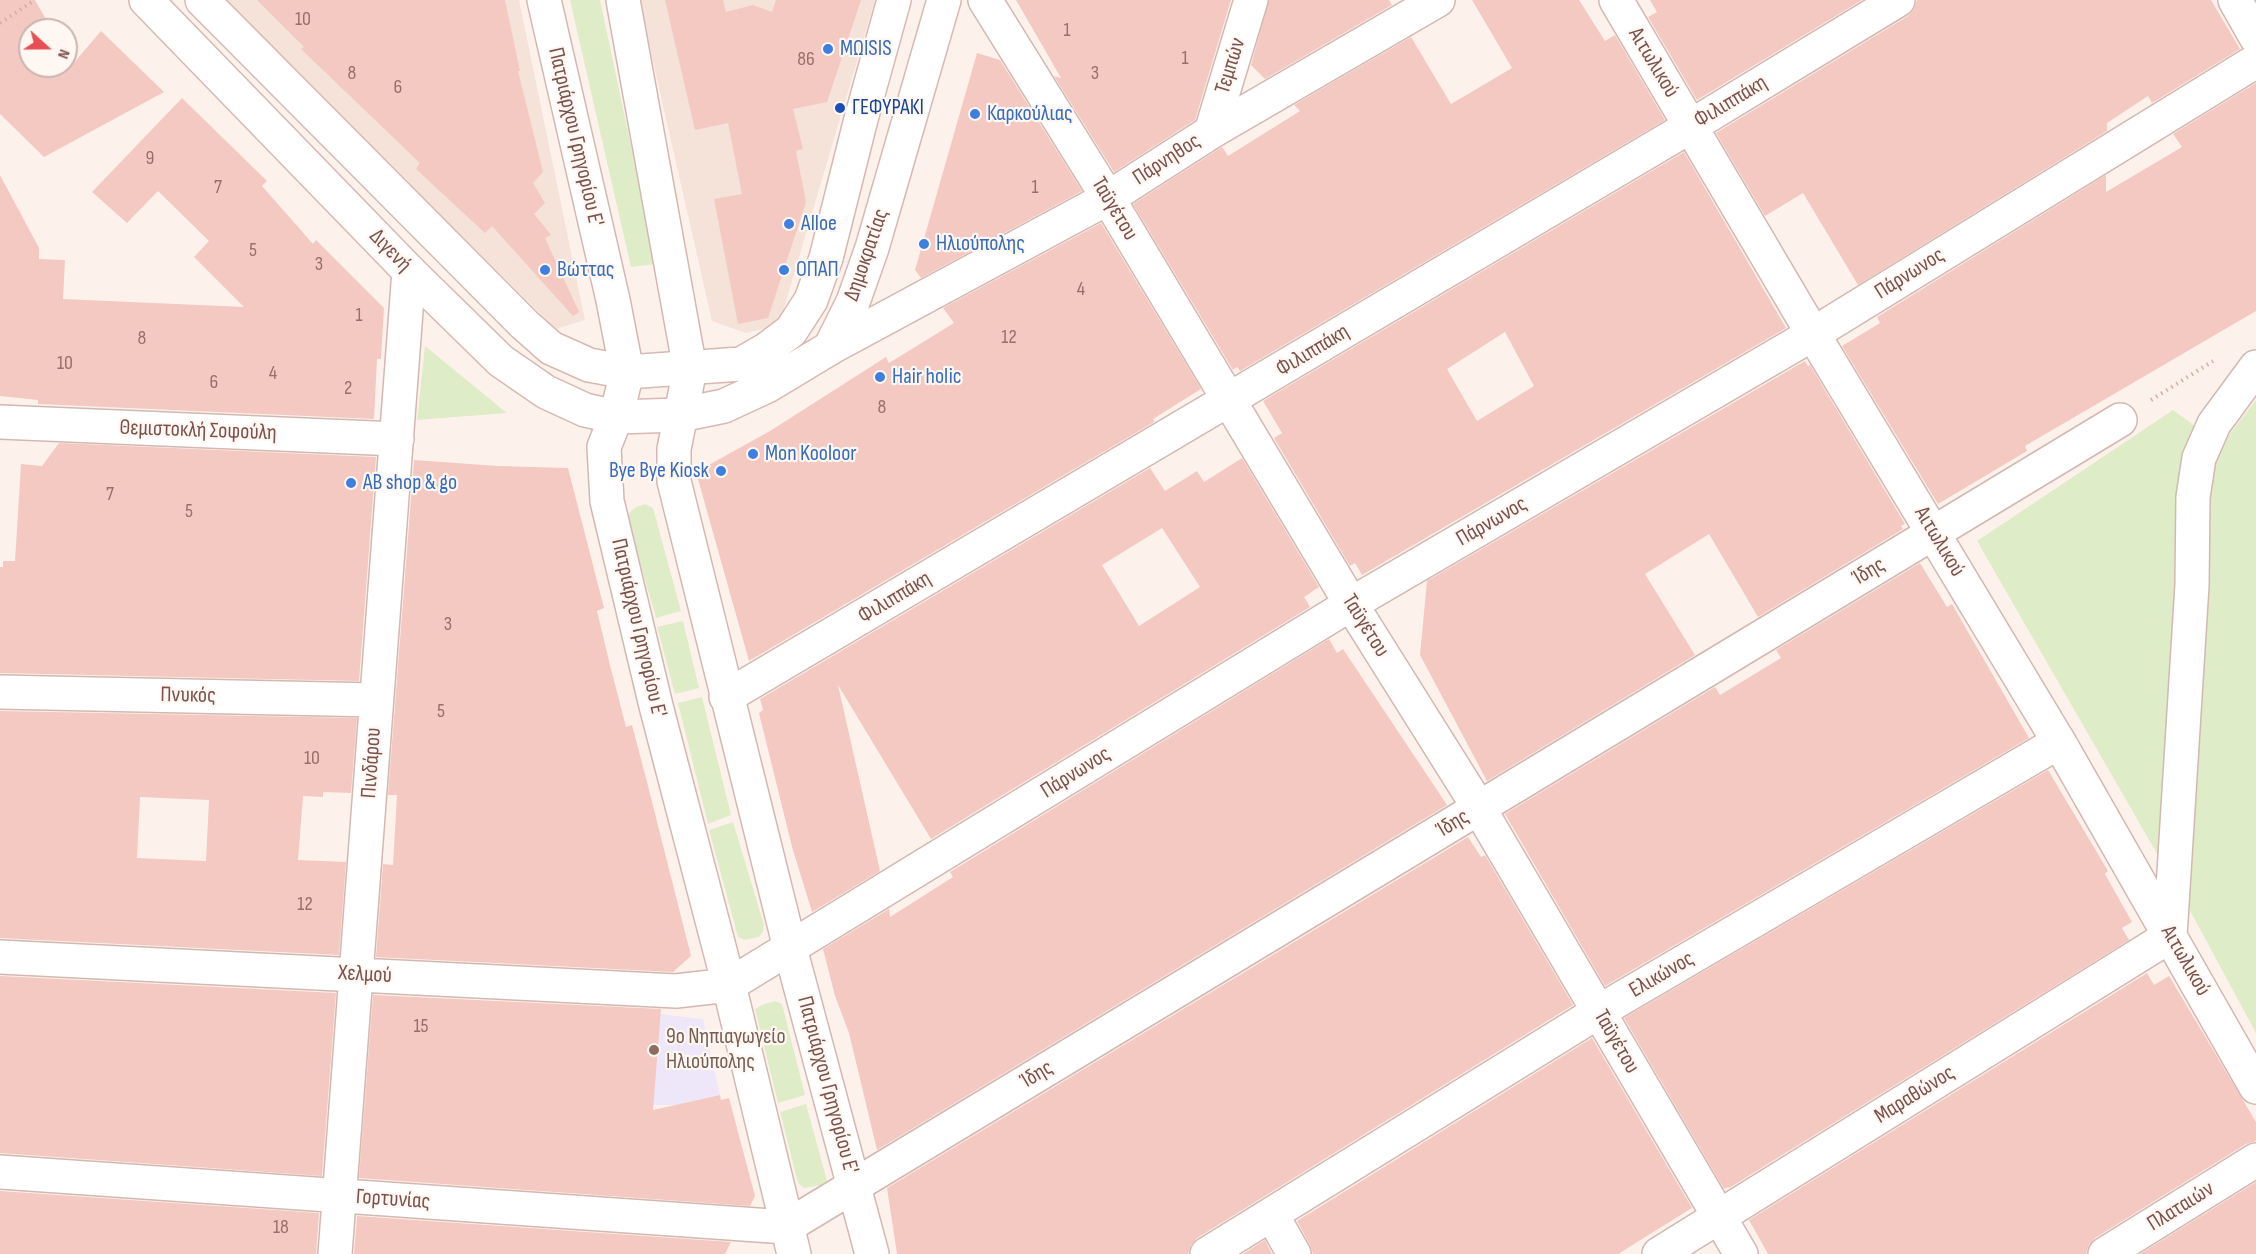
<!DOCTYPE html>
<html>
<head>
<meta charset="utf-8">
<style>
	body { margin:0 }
	#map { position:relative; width:2256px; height:1254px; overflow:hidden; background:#fdf2eb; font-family:"Sofia Sans Condensed",sans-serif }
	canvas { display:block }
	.north { position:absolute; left:18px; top:18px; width:60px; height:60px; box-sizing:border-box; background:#fff7f2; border:2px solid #cab5b0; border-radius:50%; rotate:111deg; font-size:16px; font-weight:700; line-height:24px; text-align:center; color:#7a514c }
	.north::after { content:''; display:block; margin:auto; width:21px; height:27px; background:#e84f53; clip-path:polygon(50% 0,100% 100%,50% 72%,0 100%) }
</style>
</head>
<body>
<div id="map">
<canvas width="2256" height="1254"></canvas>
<div class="north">N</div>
</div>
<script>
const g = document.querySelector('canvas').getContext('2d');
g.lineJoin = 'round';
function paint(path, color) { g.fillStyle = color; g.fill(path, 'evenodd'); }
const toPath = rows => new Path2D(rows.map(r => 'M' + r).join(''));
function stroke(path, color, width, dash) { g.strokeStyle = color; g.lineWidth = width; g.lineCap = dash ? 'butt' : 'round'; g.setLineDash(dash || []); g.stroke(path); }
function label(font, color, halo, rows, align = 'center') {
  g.font = font + ' "Sofia Sans Condensed",sans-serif'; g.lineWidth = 4.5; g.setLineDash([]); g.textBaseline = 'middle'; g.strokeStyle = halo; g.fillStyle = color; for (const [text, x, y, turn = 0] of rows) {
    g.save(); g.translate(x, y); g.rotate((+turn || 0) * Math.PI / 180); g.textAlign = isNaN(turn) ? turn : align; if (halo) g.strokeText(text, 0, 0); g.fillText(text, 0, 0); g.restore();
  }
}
paint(toPath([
	[222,0,519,0,585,320,556,329],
	[639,0,875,0,779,325,746,333,712,321]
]), '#f5e2d9');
paint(toPath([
	[660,1014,703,1019,720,1095,676,1105,653,1105]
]), '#eee7fa');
paint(toPath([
	[570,0,600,0,656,264,631,267],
	[425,346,507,413,417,420],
	[2256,400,2256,1033,2194,918,1977,541,2173,410,2221,445],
	[645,504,653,508,681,611,656,618,628,520,629,513,636,507],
	[683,621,699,688,675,694,657,627],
	[702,697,731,815,708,824,678,703],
	[733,822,764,925,763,932,759,937,744,940,738,937,709,830],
	[775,1001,782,1004,805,1095,778,1103,755,1009,762,1005],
	[806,1104,827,1181,821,1185,804,1188,798,1183,780,1112]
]), '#dfecc8');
paint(toPath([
	[0,0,35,0,52,30,30,30,30,66,66,66,66,56,71,66,101,31,164,92,44,157,0,114],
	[257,0,505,0,520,71,518,71,543,172,533,183,545,203,534,214,551,235,545,238,579,312,573,316,492,226,485,233,416,169,420,163,301,49,304,47],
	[665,0,723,0,726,12,753,5,772,12,776,0,861,0,827,102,793,109,803,149,796,151,806,202,768,318,738,324,714,199,742,194,728,123,695,130],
	[1016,0,1231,0,1195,120,1114,172,1054,76,1061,78],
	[1269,0,1389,0,1392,5,1265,79,1251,65],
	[1472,0,1579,0,1605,41,1615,35,1665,120,1240,371,1237,367,1233,370,1133,204,1222,147,1228,156,1300,111,1294,105,1411,37,1451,104,1512,68],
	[1650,0,1862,0,1697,100,1648,17,1657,12],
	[1917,0,2211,0,2240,49,2152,103,2148,96,2107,123,2107,131,1858,285,1803,193,1765,216,1716,133,1908,16,1914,9],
	[977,53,1000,60,1082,191,921,278,915,270],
	[2256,83,2256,311,2025,446,2027,451,1938,504,1842,346,1880,323,1877,317,2106,175,2106,192,2182,147,2173,134],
	[182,98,267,181,262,186,313,244,316,240,384,308,381,359,377,359,374,419,38,404,38,400,0,396,0,175,39,248,39,259,65,260,63,299,244,307,194,257,209,241,158,191,127,223,92,192],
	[1684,152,1786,328,1362,575,1355,563,1350,566,1274,438,1282,433,1263,401],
	[1505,332,1534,386,1477,421,1447,369],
	[1101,223,1201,389,1153,419,1154,422,749,661,696,472,770,431,886,357,889,363,954,323,943,308],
	[1805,361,1808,366,1810,365,1905,524,1901,526,1903,529,1758,617,1709,534,1645,574,1695,655,1487,781,1420,655,1427,581],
	[59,443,376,457,359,681,0,673,0,567,3,567,3,561,15,561,21,464,42,466],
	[1242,458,1319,587,1304,597,1310,607,931,839,838,685,880,871,812,912,792,847,759,713,763,710,760,699,1150,468,1165,491,1197,471,1204,482],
	[1162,528,1200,587,1139,626,1102,565],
	[414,460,498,466,568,468,604,608,597,611,610,665,626,727,632,725,646,778,691,956,673,972,376,957,383,864,393,865,397,795,388,795],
	[1920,563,1947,607,1952,604,2029,738,1605,986,1505,814,1715,687,1720,695,1781,658,1776,650],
	[1329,639,1337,653,1343,649,1447,805,877,1150,849,1033,835,996,823,949,889,909,890,917,953,877,950,872],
	[0,711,357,718,351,793,323,792,323,797,303,796,298,860,346,862,339,955,0,938],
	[140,797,209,800,206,861,137,858],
	[2048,770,2108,871,2105,874,2132,922,2122,928,2129,940,1729,1188,1728,1187,1724,1189,1624,1018],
	[1468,837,1481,857,1485,855,1573,1005,1197,1238,1191,1245,1188,1254,897,1254,887,1188],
	[2147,973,2154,985,2169,976,2256,1122,2256,1141,2246,1144,2095,1238,2089,1245,2086,1254,1768,1254,1749,1220],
	[0,976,336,993,322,1176,0,1153],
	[373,995,661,1009,653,1110,720,1095,721,1100,729,1098,755,1196,750,1206,359,1178],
	[1592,1038,1692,1208,1618,1254,1313,1254,1310,1245,1297,1221],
	[2256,1182,2256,1254,2140,1254],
	[0,1191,319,1213,316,1254,0,1254],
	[357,1216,731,1242,725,1254,354,1254],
	[1265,1240,1272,1254,1243,1254]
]), '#f3c9c2');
const street = toPath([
	[544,0,613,300,627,372,616,417,604,447,607,501,656,706,729,985,794,1254],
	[623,0,690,369,674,449,674,481,790,948,872,1254],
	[985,0,1108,198,1351,604,1479,808,1741,1254],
	[1616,0,1813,334,2059,742,2256,1087],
	[2235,0,2256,37],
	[1211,132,1251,0],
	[830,348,1108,198,1211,132,1438,0],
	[0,422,397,439],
	[0,692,376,700],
	[726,697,1691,126,1898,0],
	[0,957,676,991,729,985,1351,604,1813,334,2256,61],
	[0,1172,786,1227,2120,420],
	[1272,1215,1294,1254],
	[335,1254,409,271],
	[1207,1254,1598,1012,2059,742],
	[1659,1254,2170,936,2192,585,2193,497,2199,458,2214,424,2256,367],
	[2105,1254,2256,1160]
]);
const secondary = toPath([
	[146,0,409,271,501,361,546,392,585,410,616,417,680,415,724,406,767,386,830,348,853,302,872,248,944,0],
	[202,0,524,324,551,348,589,365,627,372,741,364,767,349,791,331,811,300,826,258,861,119,894,0]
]);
stroke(street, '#d3b8b2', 36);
stroke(secondary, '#d8b9b2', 36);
stroke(toPath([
	[0,23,35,0],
	[2151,400,2213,361]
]), '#d9aca4', 4, [1.5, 4.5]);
stroke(street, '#fff', 33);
stroke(secondary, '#fff', 33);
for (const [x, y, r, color] of [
	[828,49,6,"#3f7fe0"],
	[840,108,6,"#1a4fb4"],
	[975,114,6,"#3f7fe0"],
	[789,224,6,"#3f7fe0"],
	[924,244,6,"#3f7fe0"],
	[545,270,6,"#3f7fe0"],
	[784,270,6,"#3f7fe0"],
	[880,377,6,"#3f7fe0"],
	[753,454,6,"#3f7fe0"],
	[721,471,6,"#3f7fe0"],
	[351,483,6,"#3f7fe0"],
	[654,1050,6,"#8d6e63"]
]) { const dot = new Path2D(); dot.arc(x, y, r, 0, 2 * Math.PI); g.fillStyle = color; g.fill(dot); stroke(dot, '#fff7f2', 2); }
label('20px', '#986f6a', null, [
	["10",303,20],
	["1",1067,31],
	["1",1185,59],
	["86",806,60],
	["8",352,74],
	["3",1095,74],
	["6",398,88],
	["9",150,159],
	["7",218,188],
	["1",1035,188],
	["5",253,251],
	["3",319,265],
	["4",1081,290],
	["1",359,316],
	["12",1009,338],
	["8",142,339],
	["10",65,364],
	["4",273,374],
	["6",214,383],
	["2",348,389],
	["8",882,408],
	["7",110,495],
	["5",189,512],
	["3",448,625],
	["5",441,712],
	["10",312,759],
	["12",305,905],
	["15",421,1027],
	["18",281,1228]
]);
label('22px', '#366cbe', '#fff7f2', [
	["ΜΩISIS",840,49],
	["Καρκούλιας",987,114],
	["Alloe",801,224],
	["Ηλιούπολης",936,244],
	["Βώττας",557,270],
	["ΟΠΑΠ",796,270],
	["Hair holic",892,377],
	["Mon Kooloor",765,454],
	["Bye Bye Kiosk",709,471,"right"],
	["ΑΒ shop & go",363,483]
], 'left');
label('22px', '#7a514c', '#fff7f2', [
	["Αιτωλικού",1653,63,59],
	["Τεμπών",1231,66,-73],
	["Φιλιππάκη",1731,102,-31],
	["Πατριάρχου Γρηγορίου Ε'",575,137,77],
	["Πάρνηθος",1167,160,-33],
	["Ταϋγέτου",1114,209,59],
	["Διγενή",390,251,46],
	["Δημοκρατίας",867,255,-71],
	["Πάρνωνος",1910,274,-32],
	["Φιλιππάκη",1313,351,-31],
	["Θεμιστοκλή Σοφούλη",198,431,2],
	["Πάρνωνος",1492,522,-30],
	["Αιτωλικού",1939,542,59],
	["Ίδης",1869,572,-31],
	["Φιλιππάκη",895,598,-31],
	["Ταϋγέτου",1365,626,58],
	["Πατριάρχου Γρηγορίου Ε'",638,628,77],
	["Πνυκός",188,696,1],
	["Πινδάρου",372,763,-86],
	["Πάρνωνος",1076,773,-32],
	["Ίδης",1453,824,-31],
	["Αιτωλικού",2185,961,60],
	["Χελμού",365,975,3],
	["Ελικώνος",1662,975,-30],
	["Ταϋγέτου",1616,1042,60],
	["Ίδης",1037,1075,-31],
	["Πατριάρχου Γρηγορίου Ε'",827,1085,75],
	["Μαραθώνος",1915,1095,-32],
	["Γορτυνίας",393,1200,4],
	["Πλαταιών",2181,1207,-32]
]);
label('22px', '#164399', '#fff7f2', [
	["ΓΕΦΥΡΑΚΙ",852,108]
], 'left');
label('22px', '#785e54', '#fff7f2', [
	["9ο Νηπιαγωγείο",666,1037],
	["Ηλιούπολης",666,1062]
], 'left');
</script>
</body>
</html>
